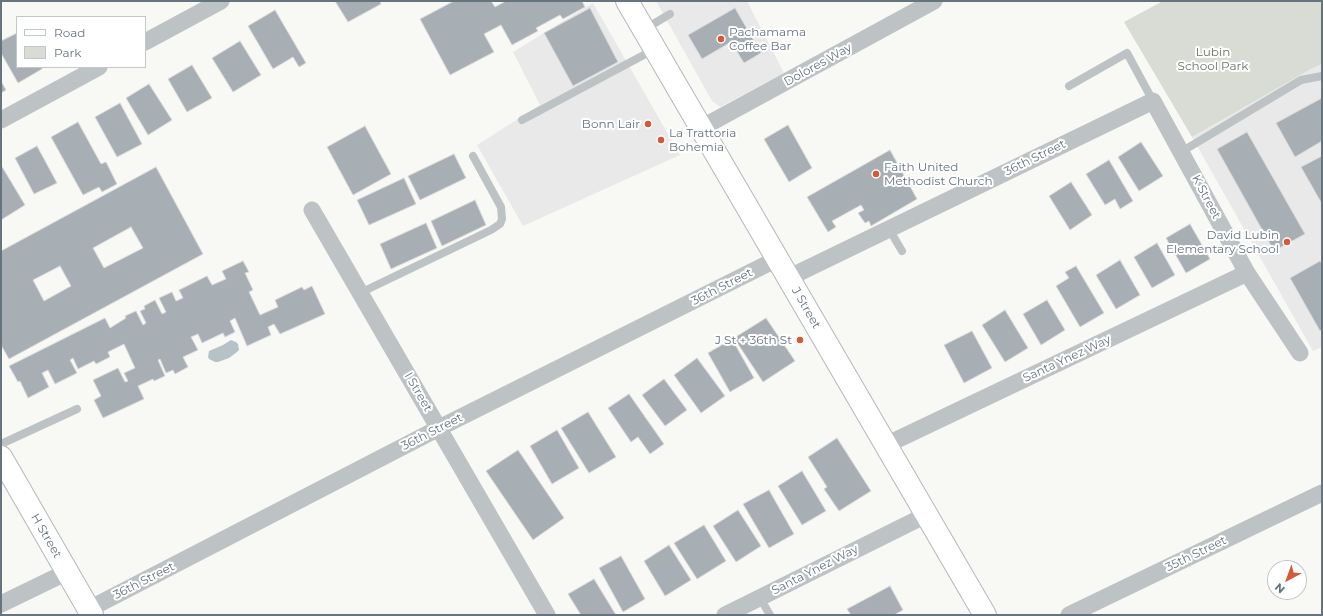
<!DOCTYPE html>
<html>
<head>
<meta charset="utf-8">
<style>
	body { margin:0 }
	#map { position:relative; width:1323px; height:616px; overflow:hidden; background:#f8f8f5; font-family:Montserrat,sans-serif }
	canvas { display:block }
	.frame { position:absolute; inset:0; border:2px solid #66747e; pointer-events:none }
	.legend { position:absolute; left:16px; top:16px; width:130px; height:52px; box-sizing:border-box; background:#fff; border:1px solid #c2c7cb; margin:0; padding:5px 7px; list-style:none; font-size:12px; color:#66747e }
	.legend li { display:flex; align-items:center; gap:8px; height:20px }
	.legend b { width:20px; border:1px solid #c2c7cb }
	.north { position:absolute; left:1267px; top:560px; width:40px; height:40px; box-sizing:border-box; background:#fff; border:1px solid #c2c7cb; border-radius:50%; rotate:221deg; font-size:11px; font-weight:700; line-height:16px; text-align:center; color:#66747e }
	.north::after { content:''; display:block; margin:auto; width:14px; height:18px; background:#d4583a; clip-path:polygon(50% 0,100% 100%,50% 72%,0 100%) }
</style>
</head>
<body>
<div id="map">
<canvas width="1323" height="616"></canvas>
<div class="frame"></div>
<ul class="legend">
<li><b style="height:5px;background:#fff"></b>Road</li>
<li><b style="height:11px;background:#d8dcd5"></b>Park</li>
</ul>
<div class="north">N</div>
</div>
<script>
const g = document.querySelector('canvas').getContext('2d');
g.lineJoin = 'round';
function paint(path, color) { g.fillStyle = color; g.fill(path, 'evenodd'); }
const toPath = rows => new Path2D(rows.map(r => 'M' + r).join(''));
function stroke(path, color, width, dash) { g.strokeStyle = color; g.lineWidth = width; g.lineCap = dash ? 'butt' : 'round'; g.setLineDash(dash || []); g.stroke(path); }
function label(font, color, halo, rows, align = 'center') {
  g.font = font + ' Montserrat,sans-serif'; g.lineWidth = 4; g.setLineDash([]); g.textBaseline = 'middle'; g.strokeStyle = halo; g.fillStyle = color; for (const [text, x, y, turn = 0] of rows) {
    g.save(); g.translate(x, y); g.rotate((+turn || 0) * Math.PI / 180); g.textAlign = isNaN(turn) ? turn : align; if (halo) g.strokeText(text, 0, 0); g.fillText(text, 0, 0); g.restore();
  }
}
paint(toPath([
	[656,1,747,1,784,73,720,107,712,101],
	[593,3,680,155,523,226,477,145,540,105,513,52],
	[1322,64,1322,347,1313,351,1192,137,1311,69]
]), '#e9e9e9');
paint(toPath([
	[1163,1,1322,1,1322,64,1311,69,1192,137,1124,22]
]), '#d8dcd5');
paint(toPath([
	[231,340,236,342,238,344,239,350,237,352,229,358,218,362,215,362,209,359,208,357,209,351,223,345]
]), '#b6c2c5');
const building = toPath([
	[335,1,380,1,381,4,348,22,335,1],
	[454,1,491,1,495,7,506,1,582,1,585,7,563,19,560,15,536,28,538,31,512,45,501,25,484,34,494,52,450,75,420,19,454,1],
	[590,8,618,62,573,86,544,33,590,8],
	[735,8,761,53,744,63,731,42,702,59,688,35,735,8],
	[275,10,306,63,299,67,293,57,273,69,248,26,275,10],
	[17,33,17,67,42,67,42,69,18,83,1,53,1,41,17,33],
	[240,41,261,75,233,92,212,58,240,41],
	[192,65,212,98,187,112,168,79,192,65],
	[1,81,6,90,1,93,1,81],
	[149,84,172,120,148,135,126,98,149,84],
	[1322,98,1322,141,1295,157,1276,123,1322,98],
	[120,103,142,144,117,157,95,117,120,103],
	[78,122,101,164,106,162,117,184,102,192,99,187,83,195,51,137,78,122],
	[788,125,812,168,789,182,764,139,788,125],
	[365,126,391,174,353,195,327,147,365,126],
	[1247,132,1305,234,1274,251,1217,149,1247,132],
	[1141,142,1163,176,1139,191,1118,157,1141,142],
	[37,146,57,183,34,194,15,158,37,146],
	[890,150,917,199,871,226,869,221,865,223,858,213,864,210,861,205,832,221,836,227,828,232,807,197,890,150],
	[454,154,466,178,420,200,408,176,454,154],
	[1322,156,1322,204,1301,167,1322,156],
	[1109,160,1133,201,1120,209,1115,199,1105,205,1086,174,1109,160],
	[1,165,25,205,1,220,1,165],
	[156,167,203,254,9,359,1,345,1,251,156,167],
	[131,227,143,248,104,268,93,248,131,227],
	[60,266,71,286,44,301,33,280,60,266],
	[404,178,416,204,369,225,357,200,404,178],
	[1071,182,1092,215,1070,230,1049,196,1071,182],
	[475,200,486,225,442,246,431,221,475,200],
	[426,223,437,248,391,269,380,244,426,223],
	[1190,224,1210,259,1186,273,1166,238,1190,224],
	[1157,243,1175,275,1152,288,1134,257,1157,243],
	[1120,260,1140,295,1116,309,1096,275,1120,260],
	[243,261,249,272,245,273,253,290,249,292,260,315,278,307,275,300,302,287,304,290,312,286,325,314,280,334,274,324,268,327,271,335,247,346,235,318,230,321,235,332,225,337,223,333,202,343,198,334,191,337,198,350,183,357,188,367,175,374,173,370,166,373,160,359,158,360,165,376,154,381,153,379,138,386,144,399,103,418,94,400,101,396,93,380,118,368,125,382,128,381,124,373,135,368,124,344,108,352,110,357,96,364,94,361,78,369,73,358,70,360,77,373,55,384,48,370,42,373,49,387,28,398,20,381,18,382,9,366,105,318,110,328,126,318,125,316,136,311,143,325,146,323,140,311,145,309,144,306,155,300,162,314,166,312,159,298,172,292,176,301,183,298,179,290,207,276,212,285,226,279,222,271,243,261],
	[1320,261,1322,264,1322,329,1320,331,1290,278,1320,261],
	[1076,266,1104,313,1080,327,1056,286,1069,278,1065,272,1076,266],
	[1047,300,1065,330,1041,345,1023,314,1047,300],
	[1005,310,1028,348,1005,362,982,325,1005,310],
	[766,318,795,361,763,382,734,338,766,318],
	[972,331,992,368,964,383,944,345,972,331],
	[732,339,754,378,730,392,708,353,732,339],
	[697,358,725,396,701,413,674,375,697,358],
	[664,379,687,410,665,426,642,395,664,379],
	[629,394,664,444,650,454,638,437,631,442,608,408,629,394],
	[588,412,616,457,589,473,561,428,588,412],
	[557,430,579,468,552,484,530,446,557,430],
	[837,438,871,491,839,511,824,489,827,487,808,457,837,438],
	[518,450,564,518,533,540,486,471,518,450],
	[802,471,826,511,802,525,778,486,802,471],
	[769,490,794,534,769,548,743,504,769,490],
	[738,510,761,546,736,562,713,526,738,510],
	[704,525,726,561,697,579,674,543,704,525],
	[669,545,691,580,665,596,644,561,669,545],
	[621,556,645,599,623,612,599,568,621,556],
	[594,579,616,615,581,615,568,594,594,579],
	[890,586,903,610,894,615,851,615,847,609,890,586]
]);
paint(building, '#a7aeb4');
stroke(building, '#d9d9d8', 1);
const secondary = toPath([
	[627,1,985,615],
	[1,457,92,615]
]);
stroke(secondary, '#b2b8bc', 24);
stroke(toPath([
	[645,29,670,14],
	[1069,86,1127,53,1153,101],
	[522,120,655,49],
	[1181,152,1301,80,1322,76],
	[889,229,902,251],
	[360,293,491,230,500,224,502,219,501,207,473,156],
	[1,444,77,409],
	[760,598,770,615]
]), '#bdc2c5', 8);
stroke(toPath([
	[145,42,221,1],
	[1,120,99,67],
	[701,128,934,1],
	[312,210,547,615],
	[788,278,1153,101,1247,273,1300,353],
	[886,445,1247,273],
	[1,604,67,572],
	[89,609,439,428,777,259],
	[725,615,926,515],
	[1069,615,1322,493]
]), '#bdc2c5', 17);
stroke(secondary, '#fff', 22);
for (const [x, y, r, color] of [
	[721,39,4,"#d4583a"],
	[648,124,4,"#d4583a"],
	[661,140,4,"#d4583a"],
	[876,174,4,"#d4583a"],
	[1287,242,4,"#d4583a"],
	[800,340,4,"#d4583a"]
]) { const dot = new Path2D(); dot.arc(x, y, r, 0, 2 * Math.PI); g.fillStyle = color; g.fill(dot); stroke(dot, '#fff', 1.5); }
label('12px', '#66747e', '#fff', [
	["Pachamama",729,32],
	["Coffee Bar",729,46],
	["Bonn Lair",640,124,"right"],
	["La Trattoria",669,133],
	["Bohemia",669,147],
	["Faith United",884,167],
	["Methodist Church",884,181],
	["David Lubin",1279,235,"right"],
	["Elementary School",1279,249,"right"],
	["J St + 36th St",792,340,"right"]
], 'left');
label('12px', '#677664', '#fff', [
	["Lubin",1213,52],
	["School Park",1213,66]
]);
label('12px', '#66747e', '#fff', [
	["Dolores Way",818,65,-29],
	["36th Street",1035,158,-26],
	["K Street",1206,197,62],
	["36th Street",722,287,-27],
	["J Street",806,308,60],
	["Santa Ynez Way",1067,359,-25],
	["I Street",418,392,60],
	["36th Street",432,432,-27],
	["H Street",46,536,60],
	["35th Street",1196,554,-26],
	["Santa Ynez Way",815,570,-27],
	["36th Street",144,581,-27]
]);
</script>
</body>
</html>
